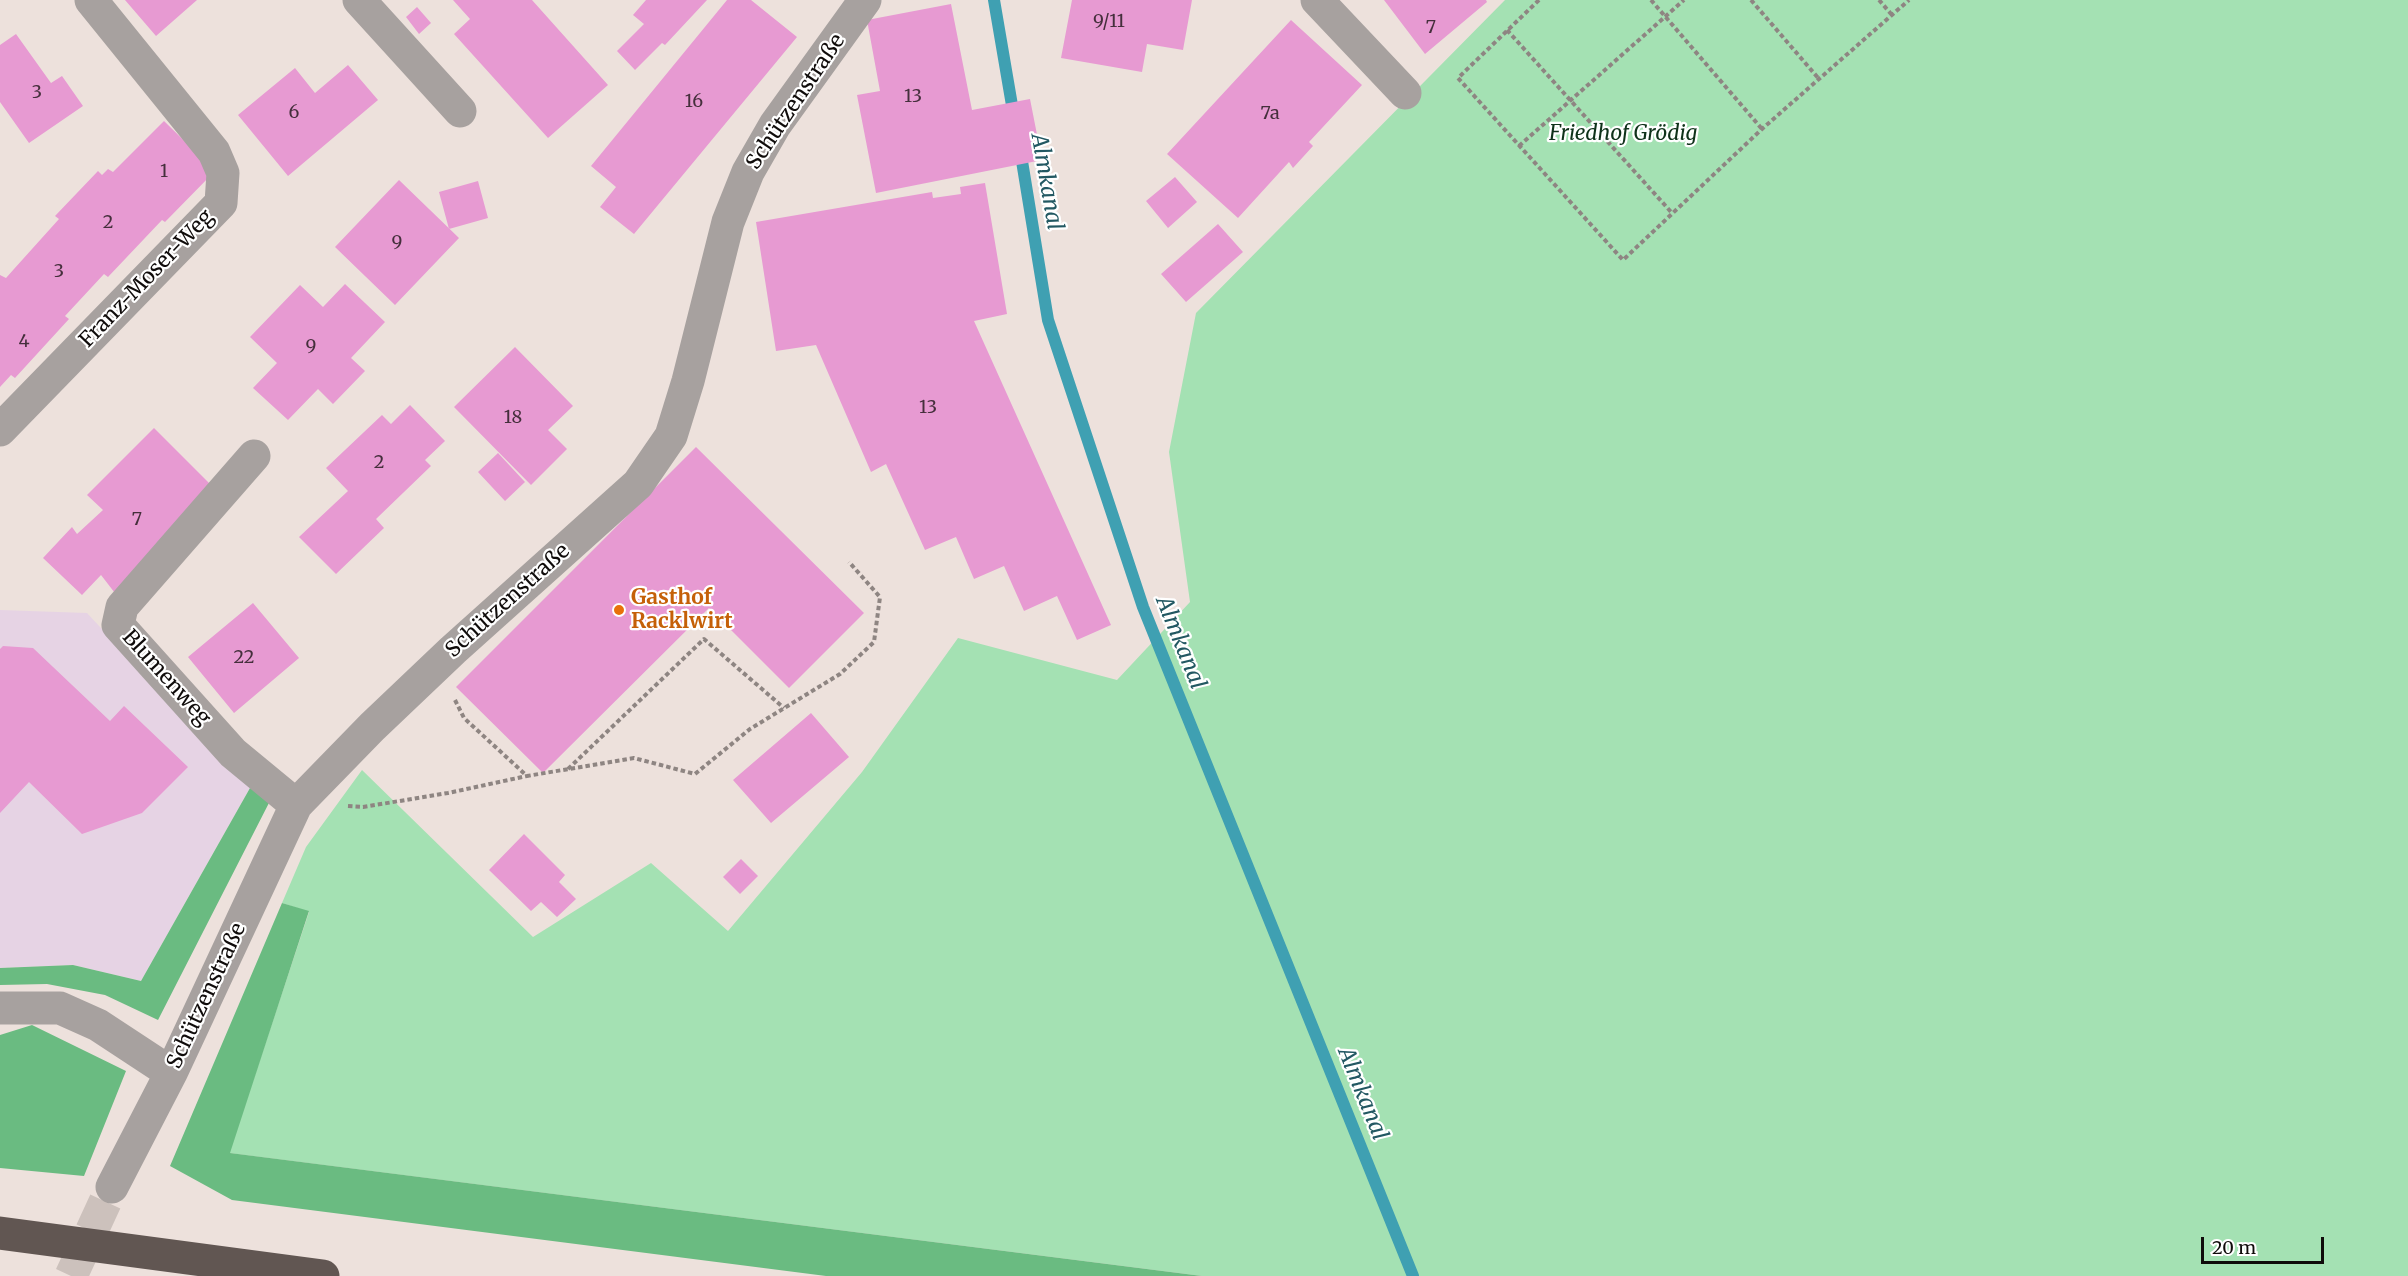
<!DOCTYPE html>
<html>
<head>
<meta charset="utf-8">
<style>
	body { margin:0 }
	#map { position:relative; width:2408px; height:1276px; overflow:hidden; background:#ede1dc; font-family:Merriweather,serif }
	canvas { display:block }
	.scale { position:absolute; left:2201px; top:1237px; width:123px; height:27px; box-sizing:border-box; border:3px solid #0f0b0a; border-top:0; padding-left:8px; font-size:18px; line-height:21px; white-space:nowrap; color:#0f0b0a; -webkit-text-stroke:4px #fff; paint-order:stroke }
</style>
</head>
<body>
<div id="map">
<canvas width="2408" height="1276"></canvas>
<div class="scale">20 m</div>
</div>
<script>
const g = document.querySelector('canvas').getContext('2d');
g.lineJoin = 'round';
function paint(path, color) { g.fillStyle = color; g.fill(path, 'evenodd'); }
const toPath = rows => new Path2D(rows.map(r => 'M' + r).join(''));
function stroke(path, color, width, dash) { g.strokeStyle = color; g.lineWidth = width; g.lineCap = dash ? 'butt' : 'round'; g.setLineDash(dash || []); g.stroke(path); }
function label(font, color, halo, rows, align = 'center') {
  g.font = font + ' Merriweather,serif'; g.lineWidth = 4.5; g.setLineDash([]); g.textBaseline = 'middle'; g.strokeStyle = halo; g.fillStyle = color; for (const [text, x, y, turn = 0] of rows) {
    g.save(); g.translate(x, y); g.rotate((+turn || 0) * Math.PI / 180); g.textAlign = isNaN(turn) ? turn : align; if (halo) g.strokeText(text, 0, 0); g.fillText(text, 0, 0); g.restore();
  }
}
paint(toPath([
	[0,610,87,613,250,788,141,981,73,965,0,968]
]), '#e6d3e4');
paint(toPath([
	[1505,0,2408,0,2408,1276,1202,1276,229,1153,309,912,282,903,306,847,362,770,533,937,651,863,728,931,862,772,958,638,1117,680,1190,602,1169,452,1196,313]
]), '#a4e1b3');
paint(toPath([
	[250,788,272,797,158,1020,105,995,47,984,0,985,0,968,73,965,141,981],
	[282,903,309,911,230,1153,1202,1276,826,1276,232,1200,170,1166],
	[32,1025,126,1071,84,1176,0,1168,0,1035]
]), '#6abb81');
stroke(toPath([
	[994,0,1014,117],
	[1020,149,1048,320,1143,607,1413,1276]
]), '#3fa0b2', 12);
paint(toPath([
	[125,0,197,0,156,36],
	[453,0,532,0,608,85,548,138,454,34,470,19],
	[646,0,707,0,665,45,662,43,635,70,617,51,644,24,633,15],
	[727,0,751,0,797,37,634,234,600,207,616,187,591,166],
	[1072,0,1192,0,1183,50,1147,44,1142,72,1061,58],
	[1384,0,1486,0,1487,2,1425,54],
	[951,4,972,110,1030,99,1042,160,876,193,857,95,880,91,867,20],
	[417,7,431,23,419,34,406,17],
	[1291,20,1362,85,1309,142,1313,146,1293,168,1289,162,1238,218,1167,154],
	[16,34,51,83,62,76,83,106,29,143,0,102,0,45],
	[348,65,378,100,288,176,238,115,295,68,315,93],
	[164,121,215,171,165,222,162,220,108,277,104,274,65,316,69,319,15,378,11,375,0,387,0,275,6,278,14,269,59,219,55,216,98,171,102,175,108,169,113,172],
	[1175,177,1197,202,1168,228,1146,201],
	[399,180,459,238,395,305,335,247],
	[478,181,488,218,449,229,439,192],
	[985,183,1007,314,974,321,1111,625,1077,640,1057,596,1024,611,1004,566,974,579,956,537,925,550,886,464,871,472,816,345,776,351,756,222,932,192,933,198,961,194,960,187],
	[1218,224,1243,252,1186,302,1161,274],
	[345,284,385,322,351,358,365,371,333,404,318,389,288,420,253,388,277,363,250,337,300,285,323,307],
	[515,347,573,406,548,430,567,449,531,485,454,407],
	[410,405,445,441,425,460,431,466,376,519,384,528,336,574,299,537,348,491,326,468,382,415,391,424],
	[154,428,214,488,118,597,101,575,82,595,43,558,72,527,77,534,103,510,87,495],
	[696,447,864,613,789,688,709,608,543,773,456,687],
	[498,453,525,482,505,501,478,472],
	[253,603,299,658,234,713,188,657],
	[3,646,33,648,110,721,124,706,188,767,142,813,82,834,29,782,0,813,0,649],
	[811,713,849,757,771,823,733,780],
	[524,834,565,875,559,882,576,899,557,917,541,902,531,911,489,870],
	[741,859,758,876,740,894,723,877]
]), '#e79ad2');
stroke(toPath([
	[71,1276,112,1187]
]), '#ccc1bc', 33, [33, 16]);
stroke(toPath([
	[1539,0,1458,78,1623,260,1762,129,1909,0],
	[1651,0,1762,129],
	[1751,0,1819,79],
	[1879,0,1892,15],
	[1507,30,1672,213],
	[1519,146,1684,0],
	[455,700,464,718,527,776,634,758,695,774,750,729,840,674,874,642,880,597,849,562],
	[568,769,704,639,784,708],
	[348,806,363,807,448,793,527,776]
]), '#8e8582', 4, [4.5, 3]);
stroke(toPath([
	[359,0,460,111],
	[1317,0,1405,93],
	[0,430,221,203,223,173,214,152,91,0],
	[254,456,122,607,118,625,233,753,296,805],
	[0,1008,60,1008,98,1025,171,1073],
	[112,1187,171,1073,296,805,372,727,453,650,638,484,671,436,688,381,728,222,748,172,775,125,865,0]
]), '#a7a19f', 33);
stroke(toPath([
	[0,1233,323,1276]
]), '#615652', 33);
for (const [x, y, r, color] of [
	[619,610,6,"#e8710a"]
]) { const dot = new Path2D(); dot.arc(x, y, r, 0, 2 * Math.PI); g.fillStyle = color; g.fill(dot); stroke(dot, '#fff', 2); }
label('18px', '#452f3c', null, [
	["9/11",1109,22],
	["7",1431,28],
	["3",37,93],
	["13",913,97],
	["16",694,102],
	["6",294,113],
	["7a",1270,114],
	["1",164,172],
	["2",108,223],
	["9",397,243],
	["3",59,272],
	["4",24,342],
	["9",311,347],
	["13",928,408],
	["18",513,418],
	["2",379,463],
	["7",137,520],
	["22",244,658]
]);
label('21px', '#0f0b0a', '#fff', [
	["Schützenstraße",796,102,-56],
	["Franz-Moser-Weg",147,279,-46],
	["Schützenstraße",508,601,-42],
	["Blumenweg",166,678,48],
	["Schützenstraße",207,996,-65]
]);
label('italic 21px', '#0f321a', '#fff', [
	["Friedhof Grödig",1623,134]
]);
label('bold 21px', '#c56008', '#fff', [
	["Gasthof",631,598],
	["Racklwirt",631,622]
], 'left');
label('italic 22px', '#225862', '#fff', [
	["Almkanal",1046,182,80],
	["Almkanal",1180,643,68],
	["Almkanal",1362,1094,68]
]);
</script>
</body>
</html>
